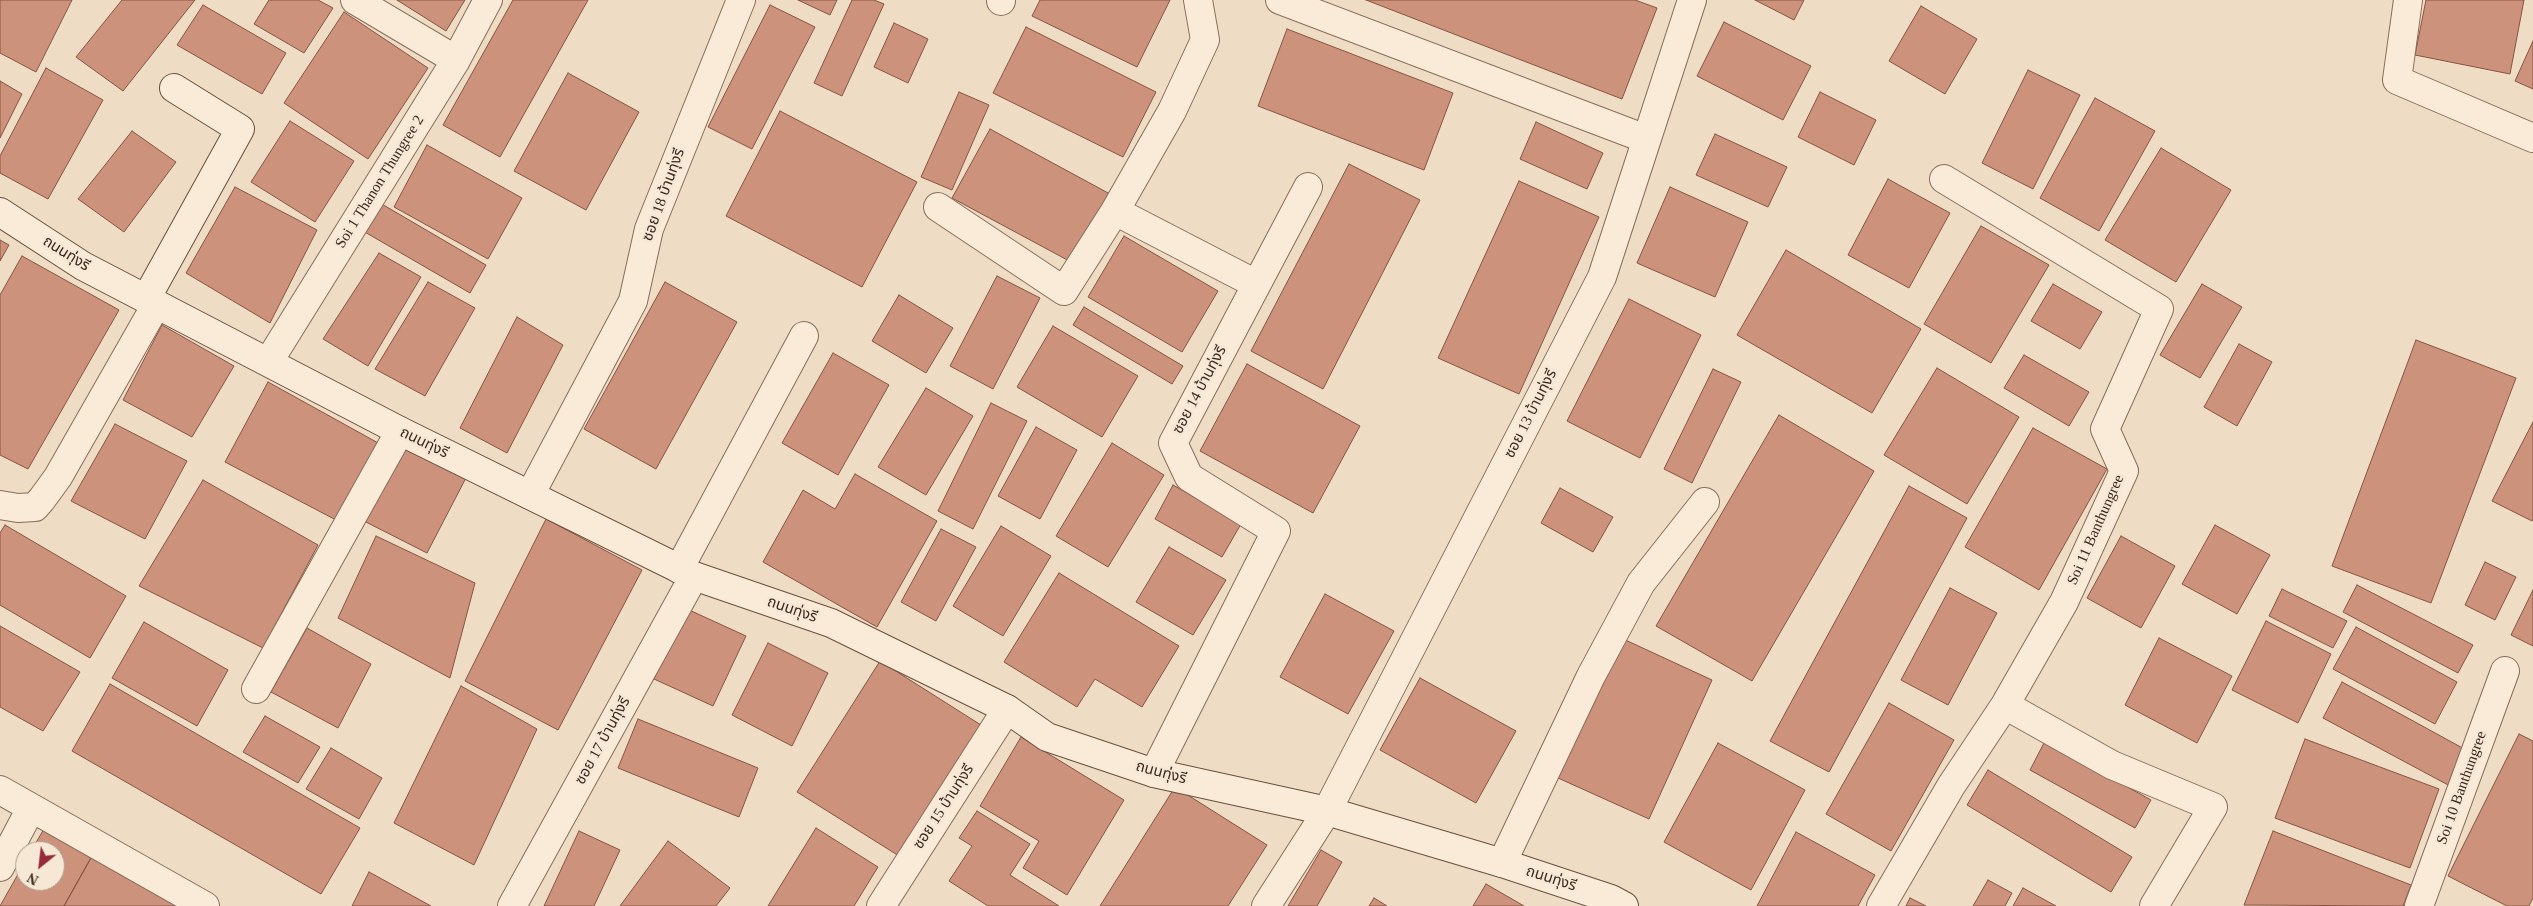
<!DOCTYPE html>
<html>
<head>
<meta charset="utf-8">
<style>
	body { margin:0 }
	#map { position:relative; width:2533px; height:906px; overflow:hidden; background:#eedcc5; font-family:"Times New Roman",serif }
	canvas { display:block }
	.north { position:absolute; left:15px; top:841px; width:50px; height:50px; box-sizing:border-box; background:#f6e8d4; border:1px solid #aa9b8c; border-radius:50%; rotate:209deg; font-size:14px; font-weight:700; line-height:20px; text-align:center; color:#39281f }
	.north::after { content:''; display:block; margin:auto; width:18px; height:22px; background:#982b3a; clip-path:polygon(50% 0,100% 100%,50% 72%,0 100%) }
</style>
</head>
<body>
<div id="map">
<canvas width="2533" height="906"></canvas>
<div class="north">N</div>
</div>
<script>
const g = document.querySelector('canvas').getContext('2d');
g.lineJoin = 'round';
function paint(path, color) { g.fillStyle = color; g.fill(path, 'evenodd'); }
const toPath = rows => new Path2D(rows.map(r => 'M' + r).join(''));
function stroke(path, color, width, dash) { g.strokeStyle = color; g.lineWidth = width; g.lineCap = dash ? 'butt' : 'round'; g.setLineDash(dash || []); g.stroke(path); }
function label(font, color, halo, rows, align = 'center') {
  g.font = font + ' "Times New Roman","Noto Sans Thai",serif'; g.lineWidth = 5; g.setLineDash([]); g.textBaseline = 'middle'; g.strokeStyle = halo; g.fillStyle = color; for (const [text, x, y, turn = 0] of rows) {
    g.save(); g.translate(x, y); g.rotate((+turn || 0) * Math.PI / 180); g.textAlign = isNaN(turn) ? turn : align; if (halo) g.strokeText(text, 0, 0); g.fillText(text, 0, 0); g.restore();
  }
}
const building = toPath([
	[0,0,72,0,36,72,0,53,0,0],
	[122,0,195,0,123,91,76,57,122,0],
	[269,0,318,0,333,8,304,53,254,24,269,0],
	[397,0,465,0,446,31,397,0],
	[513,0,588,0,500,157,443,125,513,0],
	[798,0,837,0,830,15,798,0],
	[852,0,874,0,884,4,842,96,814,83,852,0],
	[1040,0,1170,0,1137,67,1032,16,1040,0],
	[1366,0,1635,0,1657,8,1622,99,1366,0],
	[1755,0,1804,0,1794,20,1755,0],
	[2426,0,2524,0,2510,74,2415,55,2426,0],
	[203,5,286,53,262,94,177,45,203,5],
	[770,5,815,27,752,149,708,127,770,5],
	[1921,6,1977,39,1945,94,1889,61,1921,6],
	[344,12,428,68,368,159,284,103,344,12],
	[1724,22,1811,66,1783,120,1697,76,1724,22],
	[894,23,928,39,908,83,874,67,894,23],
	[1026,27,1156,92,1123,157,993,93,1026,27],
	[1287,29,1453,93,1424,170,1258,106,1287,29],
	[2533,41,2533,89,2515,81,2533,41],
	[46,68,103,100,48,199,0,173,0,156,46,68],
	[2028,70,2080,95,2033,189,1982,163,2028,70],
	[568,73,639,112,586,210,514,171,568,73],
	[0,81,22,94,0,138,0,81],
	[959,92,989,105,952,190,921,177,959,92],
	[1820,92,1876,120,1854,165,1798,137,1820,92],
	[2095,98,2155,131,2099,231,2040,198,2095,98],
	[780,111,917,182,862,287,726,216,780,111],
	[290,121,354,161,315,222,251,182,290,121],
	[1536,122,1603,153,1587,189,1520,159,1536,122],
	[990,129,1110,194,1073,263,952,198,990,129],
	[132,131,176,162,124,232,78,199,132,131],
	[1715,134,1787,167,1768,207,1696,175,1715,134],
	[427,145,522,198,488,259,394,207,427,145],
	[2161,148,2231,190,2176,282,2105,240,2161,148],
	[1349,164,1420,200,1323,389,1251,351,1349,164],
	[1888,179,1950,213,1909,288,1848,255,1888,179],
	[1519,181,1599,217,1519,394,1438,358,1519,181],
	[235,187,317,230,270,323,186,273,235,187],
	[1670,187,1748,222,1715,297,1637,263,1670,187],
	[380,203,486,265,470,293,363,231,380,203],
	[1981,226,2049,265,1991,363,1924,324,1981,226],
	[1124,236,1218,291,1182,352,1088,297,1124,236],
	[0,240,9,245,0,261,0,240],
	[1786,250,1921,329,1872,413,1737,335,1786,250],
	[379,253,421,277,368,366,323,339,379,253],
	[22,256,119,310,28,469,0,455,0,295,22,256],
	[997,276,1040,298,993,389,950,366,997,276],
	[428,282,475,308,425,396,375,369,428,282],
	[665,282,737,322,656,469,584,429,665,282],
	[2053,284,2102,312,2080,349,2031,321,2053,284],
	[2202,284,2242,307,2200,378,2160,355,2202,284],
	[899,295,953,328,926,373,872,341,899,295],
	[1629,299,1701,335,1640,458,1567,421,1629,299],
	[1084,307,1183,366,1172,384,1073,325,1084,307],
	[517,317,563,345,507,453,460,428,517,317],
	[162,325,234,366,192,437,123,400,162,325],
	[1053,326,1138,376,1102,437,1017,387,1053,326],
	[2416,340,2516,378,2431,603,2332,566,2416,340],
	[2239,344,2272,362,2237,426,2204,407,2239,344],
	[833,353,889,385,838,475,782,443,833,353],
	[2024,355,2089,392,2069,426,2004,388,2024,355],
	[1247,364,1360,426,1313,513,1200,451,1247,364],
	[1937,368,2019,417,1967,504,1884,455,1937,368],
	[1713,369,1741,382,1692,483,1664,469,1713,369],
	[268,382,380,444,338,521,225,462,268,382],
	[926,388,973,416,926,495,878,467,926,388],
	[991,403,1027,421,973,529,938,511,991,403],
	[1779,415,1874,471,1752,681,1656,626,1779,415],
	[2533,422,2533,519,2532,521,2492,501,2533,422],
	[115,424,187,461,145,539,71,501,115,424],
	[1036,427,1077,450,1040,519,998,496,1036,427],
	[2033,428,2107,469,2039,590,1965,547,2033,428],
	[403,441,468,474,427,553,360,519,403,441],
	[1112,443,1164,475,1108,567,1056,536,1112,443],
	[855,474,937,521,877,627,763,562,803,490,835,509,855,474],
	[203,480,318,545,263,648,139,586,203,480],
	[1173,485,1241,524,1222,557,1155,519,1173,485],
	[1909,486,1967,518,1829,772,1770,741,1909,486],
	[1560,488,1613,517,1593,552,1541,523,1560,488],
	[546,519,642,570,558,730,465,681,546,519],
	[5,525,126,596,90,658,0,605,0,533,5,525],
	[2215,525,2270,555,2237,614,2182,584,2215,525],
	[1001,526,1051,556,1003,636,953,606,1001,526],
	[941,529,976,547,936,621,901,602,941,529],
	[376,536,475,583,450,678,338,618,376,536],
	[2121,536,2175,566,2141,628,2087,598,2121,536],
	[1169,547,1226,580,1193,635,1136,602,1169,547],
	[2485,562,2516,577,2495,620,2465,605,2485,562],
	[1059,573,1179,646,1142,707,1095,679,1077,707,1004,662,1059,573],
	[2357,585,2473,645,2458,673,2343,612,2357,585],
	[1950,588,1997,613,1948,705,1901,680,1950,588],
	[2282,589,2347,621,2333,648,2269,616,2282,589],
	[2533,590,2533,646,2511,635,2533,590],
	[1325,594,1394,631,1348,714,1280,677,1325,594],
	[687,609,746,636,713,706,654,679,687,609],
	[2266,621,2331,654,2298,723,2232,690,2266,621],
	[144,622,228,670,197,726,112,678,144,622],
	[0,626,80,672,43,731,0,707,0,626],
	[2356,627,2457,682,2435,724,2333,669,2356,627],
	[307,628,371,664,338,728,271,692,307,628],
	[1621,638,1712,680,1649,819,1558,778,1621,638],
	[2159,638,2232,676,2197,743,2125,705,2159,638],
	[768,643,828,673,792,746,732,715,768,643],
	[880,661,981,725,899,856,797,792,880,661],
	[1420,678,1516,731,1476,803,1380,750,1420,678],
	[2342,682,2468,751,2450,786,2323,718,2342,682],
	[110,684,360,828,321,894,72,751,110,684],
	[461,686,537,729,474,865,394,823,461,686],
	[1889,703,1954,740,1891,851,1826,814,1889,703],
	[265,716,320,747,298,783,243,752,265,716],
	[638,719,758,768,739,817,618,768,638,719],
	[2519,734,2533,741,2533,898,2529,906,2507,906,2448,876,2519,734],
	[1021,737,1124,800,1067,895,1023,868,1039,841,980,806,1021,737],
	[2305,739,2439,789,2410,868,2275,818,2305,739],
	[2045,741,2151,800,2135,828,2030,770,2045,741],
	[1718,743,1805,790,1751,890,1664,842,1718,743],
	[331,748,382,778,359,819,306,789,331,748],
	[1988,770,2132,857,2111,892,1967,805,1988,770],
	[1175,787,1267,845,1228,906,1100,906,1175,787],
	[977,811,1030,844,1010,875,1059,906,988,906,949,881,972,846,959,838,977,811],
	[816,828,878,867,854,906,768,906,816,828],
	[44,829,92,856,64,906,0,906,25,862,25,881,55,881,55,851,31,851,44,829],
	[579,831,620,850,594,906,544,906,579,831],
	[2273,831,2411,885,2403,906,2244,905,2273,831],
	[1796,832,1875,875,1858,906,1757,906,1796,832],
	[668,841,730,888,716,906,620,906,668,841],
	[1321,850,1342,862,1317,906,1288,906,1321,850],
	[92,856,182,906,64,906,92,856],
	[369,872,431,906,352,906,369,872],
	[1988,880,2012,893,2005,906,1973,906,1988,880],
	[1486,884,1524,906,1473,906,1486,884],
	[2023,888,2056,906,2013,906,2023,888],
	[1374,898,1387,906,1369,906,1374,898],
	[1910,898,1926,906,1906,906,1910,898]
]);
paint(building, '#cc927b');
stroke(building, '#885441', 1);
const street = toPath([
	[355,0,456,60],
	[1280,0,1646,139],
	[2408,0,2397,80,2533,138],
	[1001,1,1001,0],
	[938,207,1064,291,1115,211,1172,111,1205,40,1198,0],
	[1115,211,1256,284],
	[269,361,456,60,488,0],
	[530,495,633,301,649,229,741,0],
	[0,505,18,508,35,507,42,499,58,477,156,305],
	[679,569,804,336],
	[256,689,400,431],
	[2005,705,2112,765,2213,807,2154,906],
	[1154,773,1276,531,1189,477,1173,443,1308,187],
	[0,790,205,906],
	[1502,863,1591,676,1641,583,1705,502],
	[0,867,31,808],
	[512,906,694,576],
	[881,906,1007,709],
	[1266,906,1327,811,1602,277,1692,0],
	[1881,906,1951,786,2005,705,2064,602,2124,471,2105,429,2159,309,1944,179],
	[2419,906,2505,671]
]);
const secondary = toPath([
	[0,212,83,266,400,431,694,576,831,623,1007,709,1047,737,1154,773,1327,811,1502,863,1611,899,1624,906],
	[146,299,240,129,174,88]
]);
stroke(street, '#896d5b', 30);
stroke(secondary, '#6b4f3e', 30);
stroke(street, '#f9ebd8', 28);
stroke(secondary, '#f9ebd8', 28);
label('15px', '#39281f', '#f6e8d4', [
	["Soi 1 Thanon Thungree 2",380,182,-58],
	["ซอย 18 บ้านทุ่งรี",664,195,-70],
	["ถนนทุ่งรี",66,254,32],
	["ซอย 14 บ้านทุ่งรี",1200,390,-62],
	["ซอย 13 บ้านทุ่งรี",1531,414,-63],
	["ถนนทุ่งรี",424,443,26],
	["Soi 11 Banthungree",2096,530,-66],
	["ถนนทุ่งรี",792,610,19],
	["ซอย 17 บ้านทุ่งรี",603,741,-61],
	["ถนนทุ่งรี",1161,773,15],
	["Soi 10 Banthungree",2462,788,-70],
	["ซอย 15 บ้านทุ่งรี",944,807,-57],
	["ถนนทุ่งรี",1551,879,18]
]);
</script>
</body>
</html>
